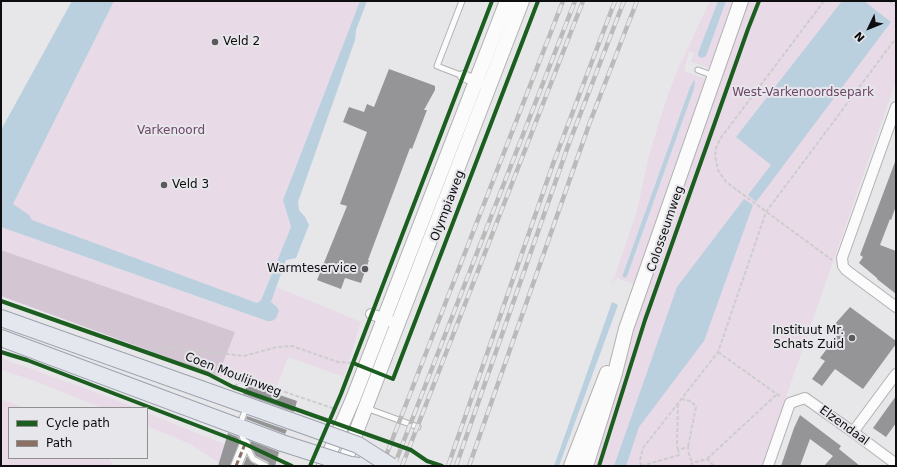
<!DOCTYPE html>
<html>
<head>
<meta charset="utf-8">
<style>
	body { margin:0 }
	#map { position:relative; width:897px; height:467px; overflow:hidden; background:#e7e7ea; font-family:"DejaVu Sans",sans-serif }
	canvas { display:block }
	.frame { position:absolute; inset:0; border:2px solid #0e0e10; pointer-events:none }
	.legend { position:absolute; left:8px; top:407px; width:140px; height:52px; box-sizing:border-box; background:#e6e6eb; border:1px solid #909093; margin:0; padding:5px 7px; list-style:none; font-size:12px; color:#0e0e10 }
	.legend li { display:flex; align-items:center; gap:8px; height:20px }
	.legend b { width:20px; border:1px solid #909093 }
	.north { position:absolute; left:849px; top:8px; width:40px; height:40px; -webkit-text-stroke:3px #e6e6eb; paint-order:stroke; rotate:227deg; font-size:11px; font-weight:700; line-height:16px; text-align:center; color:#0e0e10 }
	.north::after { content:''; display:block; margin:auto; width:14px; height:18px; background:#0e0e10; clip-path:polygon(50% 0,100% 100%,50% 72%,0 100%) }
</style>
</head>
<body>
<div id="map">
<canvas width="897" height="467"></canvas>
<div class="frame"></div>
<ul class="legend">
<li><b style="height:5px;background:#1b5e20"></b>Cycle path</li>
<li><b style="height:5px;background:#8d6e63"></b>Path</li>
</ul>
<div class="north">N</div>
</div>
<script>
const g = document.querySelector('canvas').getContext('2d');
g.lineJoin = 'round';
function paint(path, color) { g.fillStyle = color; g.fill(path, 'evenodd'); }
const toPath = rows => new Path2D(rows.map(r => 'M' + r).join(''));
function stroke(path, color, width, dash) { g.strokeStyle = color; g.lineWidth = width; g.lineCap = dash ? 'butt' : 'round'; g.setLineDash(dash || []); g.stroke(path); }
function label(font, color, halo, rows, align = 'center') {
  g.font = font + ' "DejaVu Sans",sans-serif'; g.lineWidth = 4; g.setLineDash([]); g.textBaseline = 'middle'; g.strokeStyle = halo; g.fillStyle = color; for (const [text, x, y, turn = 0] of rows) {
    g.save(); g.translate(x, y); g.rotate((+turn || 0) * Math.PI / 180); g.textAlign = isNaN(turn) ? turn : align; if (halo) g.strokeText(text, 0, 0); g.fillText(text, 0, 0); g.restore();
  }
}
paint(toPath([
	[92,1,360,1,283,200,291,227,260,301,257,303,1,213,1,184],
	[710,1,718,1,698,53,706,56,726,1,733,1,709,68,691,62,694,53,689,52,684,71,706,79,634,284,616,278,611,287,637,211,649,155,667,97,677,71],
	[690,87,694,89,627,275,626,277,622,276],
	[748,1,896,1,896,81,762,466,590,466,656,263],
	[1,227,267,321,275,305,271,302,277,287,361,322,344,377,288,357,277,386,270,394,218,376,235,332,1,250],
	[1,358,103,395,136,408,102,408,35,381,1,370],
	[1,399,26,408,9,408,9,458,108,458,114,466,1,466],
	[147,413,224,444,224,447,219,463,192,445,147,426]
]), '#e8dbe7');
paint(toPath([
	[1,250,235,332,218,376,1,296]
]), '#d4c5d3');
paint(toPath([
	[72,1,114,1,13,204,29,215,32,220,257,303,261,300,291,227,283,200,360,1,367,1,356,30,355,40,298,202,299,210,305,217,309,225,296,258,286,260,271,302,277,307,279,311,276,318,272,321,267,321,1,227,1,130],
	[718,1,726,1,706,56,702,58,698,56,698,53],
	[842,1,864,1,891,22,756,202,748,195,771,165,736,137],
	[694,80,695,81,694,89,627,276,625,278,622,276,623,274,690,87],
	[744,199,753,205,704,341,639,427,626,466,614,466,677,287],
	[612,302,618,305,559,466,554,466]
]), '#bad0df');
paint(toPath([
	[389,69,430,84,435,86,435,90,424,110,427,110,412,149,410,148,368,260,369,260,361,283,345,278,341,289,317,280,347,206,340,204,367,132,343,122,349,107,364,112,367,104,374,107],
	[895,162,896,163,896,206,891,220,890,219,880,245,896,251,896,294,877,279,877,278,859,263,863,257,860,255],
	[850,307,896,341,896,344,863,389,835,369,822,386,812,379,825,361,820,358,841,330,834,325],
	[248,384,297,401,294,412,243,394],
	[896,396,896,423,886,437,873,428],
	[800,415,841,446,839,449,860,466,824,466,833,456,810,439,800,466,781,466,794,428],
	[247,416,287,430,285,434,246,419],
	[228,433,238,437,240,441,230,466,218,466],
	[251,441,279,452,275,466,270,466,268,462,256,456,251,447],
	[247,456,251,462,258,466,243,466]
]), '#959497');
const lane = toPath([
	[462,1,437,66,463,76],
	[698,70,714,76],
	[246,408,239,427,245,444,253,459,266,466],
	[366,408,418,427]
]);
const street = toPath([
	[463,76,481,83],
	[896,107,842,258,843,266,846,270,896,307],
	[371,314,390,321],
	[853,432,896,374],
	[236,466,245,444],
	[768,466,790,403,805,398,853,432,896,464]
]);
const secondary = toPath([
	[324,466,353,399,507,1],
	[343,466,522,1],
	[571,466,607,373],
	[586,466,615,373,626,329,741,1]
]);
const primary = toPath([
	[1,318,291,421],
	[1,338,282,443]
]);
stroke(lane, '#b2b2b4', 7);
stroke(street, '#b2b2b4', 12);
stroke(secondary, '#b2b2b4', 16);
stroke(primary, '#9ca2ae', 18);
stroke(toPath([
	[824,1,720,139,716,148,715,156,718,170,726,182,832,260],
	[889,1,896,6],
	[718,352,781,397],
	[153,355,159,346,244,356,277,347,292,346,338,362,353,363],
	[234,386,247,379,335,409],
	[681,399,691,401,696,407,688,447],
	[678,450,677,444,678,403],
	[707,459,776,395],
	[641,466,640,460,643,448,718,352,766,212,896,38],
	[641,466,679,455,678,450,688,447,689,454,692,463],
	[691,466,692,463,707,459,714,466]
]), '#cdcdce', 2, [4, 2]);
stroke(lane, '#fbfbfc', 5);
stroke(street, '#fbfbfc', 10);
stroke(secondary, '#fbfbfc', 14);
stroke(primary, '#e4e7ed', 16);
const rail = toPath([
	[382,466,563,1],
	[394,466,575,1],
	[402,466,583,1],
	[448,466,553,164,615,1],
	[456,466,568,146,624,1],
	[469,466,590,122,637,1]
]);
stroke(rail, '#bababb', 4.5);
stroke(rail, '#e6e6eb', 3, [9]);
const primaryBridge = toPath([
	[291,421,358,445,391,466],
	[282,443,351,465,359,466]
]);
stroke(primaryBridge, '#9ca2ae', 18, []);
stroke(primaryBridge, '#e4e7ed', 16);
stroke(toPath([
	[236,466,245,444]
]), '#8d6e63', 3, [6, 3]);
stroke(toPath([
	[1,301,208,374,233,387,411,450,427,461,442,466],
	[1,352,27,360,245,444,292,466],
	[353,363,393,379,538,1],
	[310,466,341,394,492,1],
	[599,466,645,320,748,29,759,1]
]), '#1b5e20', 4);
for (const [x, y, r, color] of [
	[215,42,4,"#5a5a5c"],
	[164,185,4,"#5a5a5c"],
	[365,269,4,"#5a5a5c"],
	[852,338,4,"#5a5a5c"]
]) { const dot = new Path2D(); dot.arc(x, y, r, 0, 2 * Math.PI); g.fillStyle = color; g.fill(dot); stroke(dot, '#e6e6eb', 1.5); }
label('12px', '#0e0e10', '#e6e6eb', [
	["Veld 2",223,42],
	["Veld 3",172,185],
	["Warmteservice",357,269,"right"],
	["Instituut Mr.",844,331,"right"],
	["Schats Zuid",844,345,"right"]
], 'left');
label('12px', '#6e4667', '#e6e6eb', [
	["West-Varkenoordsepark",803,93],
	["Varkenoord",171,131]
]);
label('12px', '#0e0e10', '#e6e6eb', [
	["Olympiaweg",448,206,-69],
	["Colosseumweg",666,229,-71],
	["Coen Moulijnweg",233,375,21],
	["Elzendaal",844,426,36]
]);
</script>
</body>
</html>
